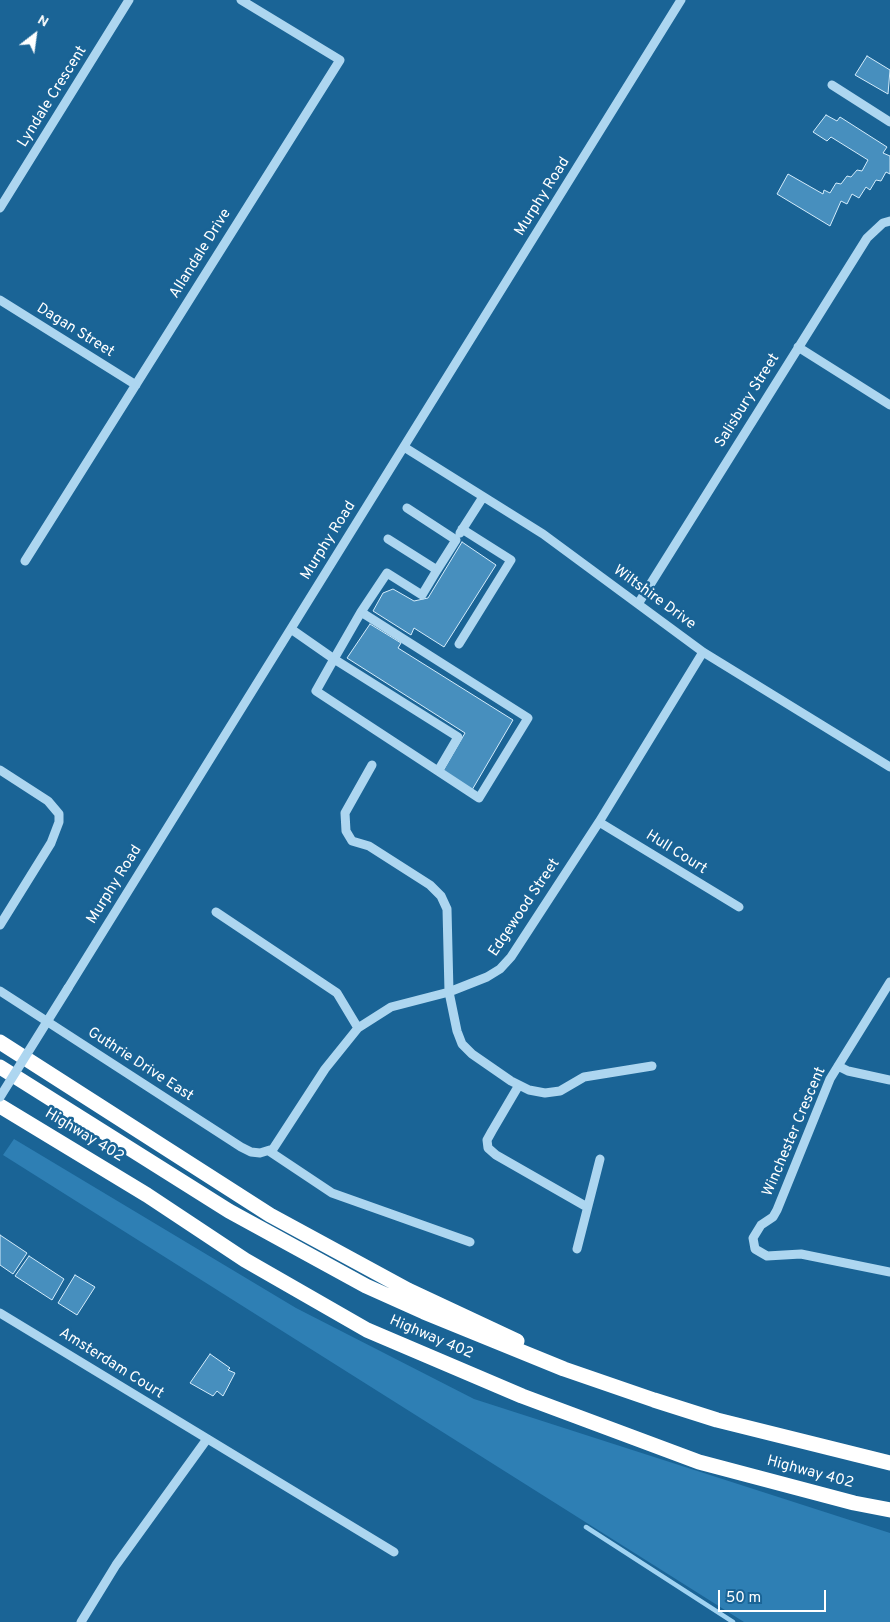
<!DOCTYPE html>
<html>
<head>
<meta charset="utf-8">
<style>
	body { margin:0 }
	#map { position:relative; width:890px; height:1622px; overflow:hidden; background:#1a6496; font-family:Overpass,sans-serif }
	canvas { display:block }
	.north { position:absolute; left:10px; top:10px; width:50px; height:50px; -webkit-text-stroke:4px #1a6496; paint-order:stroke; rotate:30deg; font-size:14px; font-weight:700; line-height:20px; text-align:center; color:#fff }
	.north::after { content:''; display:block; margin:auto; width:18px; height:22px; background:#fff; clip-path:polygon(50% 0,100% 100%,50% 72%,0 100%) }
	.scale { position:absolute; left:718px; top:1590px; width:108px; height:22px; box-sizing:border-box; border:2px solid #fff; border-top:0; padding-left:6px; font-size:15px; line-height:18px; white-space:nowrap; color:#fff; -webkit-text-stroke:4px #1a6496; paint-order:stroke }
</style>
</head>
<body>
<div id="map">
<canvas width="890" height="1622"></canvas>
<div class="north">N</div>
<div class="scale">50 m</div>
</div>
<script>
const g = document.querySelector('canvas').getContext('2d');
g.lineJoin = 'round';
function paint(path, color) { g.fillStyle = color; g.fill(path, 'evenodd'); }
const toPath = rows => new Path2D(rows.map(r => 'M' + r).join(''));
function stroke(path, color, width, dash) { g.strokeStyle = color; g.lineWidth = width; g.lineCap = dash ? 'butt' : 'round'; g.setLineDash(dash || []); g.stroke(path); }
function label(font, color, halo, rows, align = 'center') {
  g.font = font + ' Overpass,sans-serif'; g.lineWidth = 5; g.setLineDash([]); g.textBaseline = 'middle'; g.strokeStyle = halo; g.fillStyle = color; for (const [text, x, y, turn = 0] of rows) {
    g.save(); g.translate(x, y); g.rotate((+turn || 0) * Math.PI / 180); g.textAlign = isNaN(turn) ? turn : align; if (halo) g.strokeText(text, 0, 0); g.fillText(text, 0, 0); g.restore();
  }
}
paint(toPath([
	[14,1139,296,1308,474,1399,890,1533,890,1622,744,1622,3,1155]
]), '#2e7fb4');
stroke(toPath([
	[586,1527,733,1622]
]), '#a0d3f2', 4.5);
const building = toPath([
	[867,56,890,70,888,94,855,75,867,56],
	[826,115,837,121,840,117,887,147,883,153,890,156,890,174,886,172,881,181,876,180,870,190,866,187,859,198,852,194,847,204,841,201,830,226,777,194,788,174,823,194,824,190,830,193,836,183,841,184,847,176,851,177,857,170,862,171,868,160,831,137,827,141,813,132,826,115],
	[462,542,496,565,444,647,414,628,411,635,373,611,383,593,393,589,414,601,428,598,462,542],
	[370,624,401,643,398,648,513,720,472,790,443,771,465,733,347,658,370,624],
	[0,1235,27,1253,13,1274,0,1265,0,1235],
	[29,1256,64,1279,52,1300,15,1276,29,1256],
	[75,1275,95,1287,77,1315,58,1303,75,1275],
	[210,1354,230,1368,228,1370,235,1373,223,1396,217,1391,213,1396,190,1383,210,1354]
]);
paint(building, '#478fbe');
stroke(building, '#d4ecfb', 1);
stroke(toPath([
	[832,85,890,122],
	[0,208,129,0],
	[0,300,136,385],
	[798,347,890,405],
	[404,447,543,534,703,652,890,767],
	[407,508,456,540,437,570],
	[460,533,483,497],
	[25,561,340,60,241,0],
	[638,604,867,238,883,223,890,221],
	[361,612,334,659,458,737,438,771],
	[291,629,334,659,316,691,479,798,528,718,361,612,387,573,422,595,437,570,388,539],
	[459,644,511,560,462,529],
	[372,765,345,813,346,831,352,841,369,846,430,885,441,896,447,909,449,992,457,1031,462,1044,472,1054,511,1081,529,1090,545,1093,560,1091,584,1077,652,1066],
	[0,770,48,801,59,814,59,822,51,843,0,925],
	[599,822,739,907],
	[216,912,337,993,358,1028],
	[890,982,830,1079,777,1210,773,1217,761,1225,753,1238,755,1249,767,1256,801,1254,890,1272],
	[68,988,681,0],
	[0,991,241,1147,251,1152,260,1153,273,1149,325,1069,358,1028,391,1007,449,992,487,977,500,969,511,957,599,822,703,652],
	[838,1066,848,1071,890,1080],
	[519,1085,492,1131,487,1140,488,1148,496,1155,587,1207],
	[269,1151,332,1193,470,1242],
	[577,1249,600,1159],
	[0,1313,394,1552],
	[81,1622,116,1565,207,1439]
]), '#add6f0', 9);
stroke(toPath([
	[0,1042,270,1215,408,1290,517,1341],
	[0,1067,229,1211,366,1286,424,1312,564,1369,654,1400,717,1420,890,1463],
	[0,1106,147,1195,245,1260,367,1330,522,1396,699,1462,854,1503,890,1510]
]), '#fff', 15);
stroke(toPath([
	[0,1097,68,988]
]), '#add6f0', 9);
label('15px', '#fff', '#1a6496', [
	["Lyndale Crescent",53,97,-58],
	["Murphy Road",543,197,-58],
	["Allandale Drive",201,254,-58],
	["Dagan Street",75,331,32],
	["Salisbury Street",748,401,-58],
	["Murphy Road",329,541,-58],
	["Wiltshire Drive",654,598,36],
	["Hull Court",676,853,32],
	["Murphy Road",115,885,-58],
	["Edgewood Street",525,908,-56],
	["Guthrie Drive East",140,1065,33],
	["Winchester Crescent",795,1132,-67],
	["Highway 402",84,1136,31],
	["Highway 402",431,1338,23],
	["Amsterdam Court",111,1364,32],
	["Highway 402",810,1473,15]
]);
</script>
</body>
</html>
